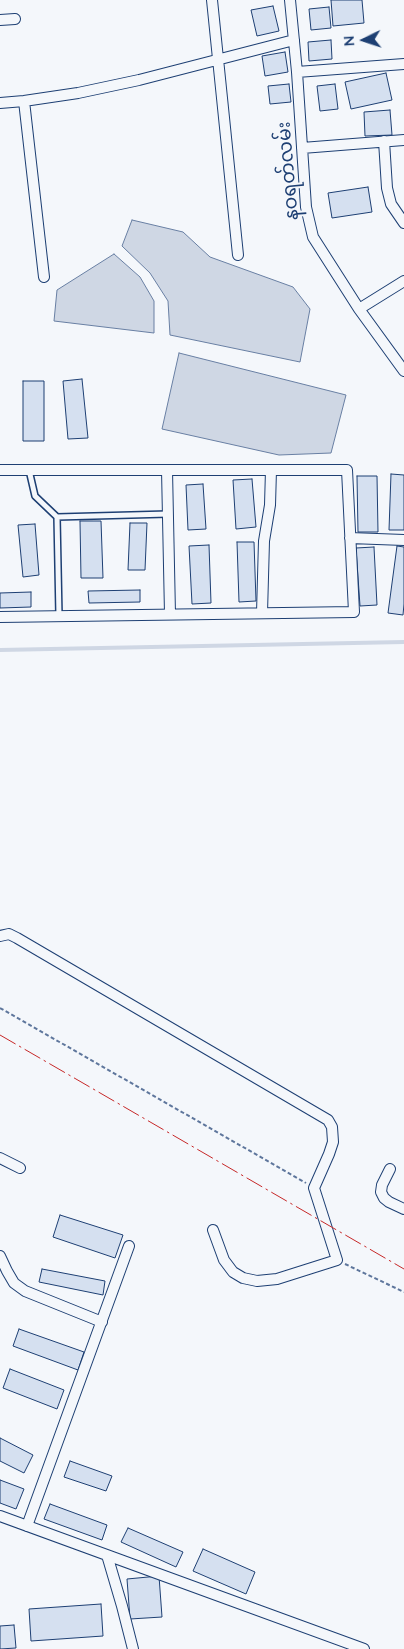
<!DOCTYPE html>
<html>
<head>
<meta charset="utf-8">
<style>
	body { margin:0 }
	#map { position:relative; width:404px; height:1649px; overflow:hidden; background:#f4f7fb; font-family:Mulish,sans-serif }
	canvas { display:block }
	.north { position:absolute; left:339px; top:15px; width:50px; height:50px; -webkit-text-stroke:4px #f4f7fb; paint-order:stroke; rotate:266deg; font-size:14px; font-weight:700; line-height:20px; text-align:center; color:#1d3f73 }
	.north::after { content:''; display:block; margin:auto; width:18px; height:22px; background:#1d3f73; clip-path:polygon(50% 0,100% 100%,50% 72%,0 100%) }
</style>
</head>
<body>
<div id="map">
<canvas width="404" height="1649"></canvas>
<div class="north">N</div>
</div>
<script>
const g = document.querySelector('canvas').getContext('2d');
g.lineJoin = 'round';
function paint(path, color) { g.fillStyle = color; g.fill(path, 'evenodd'); }
const toPath = rows => new Path2D(rows.map(r => 'M' + r).join(''));
function stroke(path, color, width, dash) { g.strokeStyle = color; g.lineWidth = width; g.lineCap = dash ? 'butt' : 'round'; g.setLineDash(dash || []); g.stroke(path); }
function label(font, color, halo, rows, align = 'center') {
  g.font = font + ' Mulish,"Noto Sans Myanmar",sans-serif'; g.lineWidth = 4; g.setLineDash([]); g.textBaseline = 'middle'; g.strokeStyle = halo; g.fillStyle = color; for (const [text, x, y, turn = 0] of rows) {
    g.save(); g.translate(x, y); g.rotate((+turn || 0) * Math.PI / 180); g.textAlign = isNaN(turn) ? turn : align; if (halo) g.strokeText(text, 0, 0); g.fillText(text, 0, 0); g.restore();
  }
}
const water = toPath([
	[132,220,183,232,210,257,293,287,310,309,300,362,170,335,168,301,150,273,122,246,132,220],
	[114,254,140,277,154,301,154,333,54,321,57,290,114,254],
	[179,353,346,395,331,453,279,455,162,429,179,353]
]);
paint(water, '#cfd7e4');
stroke(water, '#687fa3', 1);
stroke(toPath([
	[0,650,404,642]
]), '#cfd7e4', 4);
const building = toPath([
	[331,0,362,0,364,23,333,26,331,0],
	[273,6,279,31,257,36,251,10,273,6],
	[329,7,331,28,311,30,309,9,329,7],
	[331,40,332,59,309,61,308,42,331,40],
	[285,52,288,72,265,76,262,56,285,52],
	[386,73,392,100,351,109,345,82,386,73],
	[289,84,291,102,270,104,268,86,289,84],
	[335,84,338,109,320,111,317,86,335,84],
	[390,110,392,135,365,136,364,112,390,110],
	[368,187,372,212,332,218,328,193,368,187],
	[82,379,88,438,68,439,63,381,82,379],
	[23,381,44,381,44,441,23,441,23,381],
	[391,474,404,475,404,530,389,530,391,474],
	[357,476,377,476,378,532,358,532,357,476],
	[252,479,256,527,236,529,233,480,252,479],
	[203,484,206,529,188,530,186,485,203,484],
	[80,521,101,521,103,578,81,578,80,521],
	[130,523,147,523,145,570,128,570,130,523],
	[35,524,39,575,23,577,18,525,35,524],
	[237,542,254,542,256,601,239,602,237,542],
	[209,545,211,603,192,604,189,546,209,545],
	[397,546,404,547,404,604,403,615,388,613,397,546],
	[374,547,377,605,360,606,356,548,374,547],
	[140,590,140,602,89,603,88,591,140,590],
	[31,592,31,607,0,608,0,593,31,592],
	[60,1215,123,1235,115,1258,53,1237,60,1215],
	[42,1269,105,1281,103,1295,39,1282,42,1269],
	[19,1329,84,1352,78,1370,13,1346,19,1329],
	[10,1369,64,1390,57,1409,3,1388,10,1369],
	[0,1438,33,1455,24,1473,0,1461,0,1438],
	[70,1461,112,1476,106,1491,64,1477,70,1461],
	[0,1480,24,1489,16,1509,0,1503,0,1480],
	[50,1504,107,1525,102,1540,44,1519,50,1504],
	[128,1528,183,1552,176,1567,121,1542,128,1528],
	[203,1549,255,1572,246,1594,193,1571,203,1549],
	[159,1576,162,1617,130,1619,127,1579,159,1576],
	[101,1604,103,1636,31,1641,29,1609,101,1604],
	[14,1625,16,1648,0,1649,0,1626,14,1625]
]);
paint(building, '#d5e0f0');
stroke(building, '#1d3f73', 1);
const lane = toPath([
	[29,470,35,496,57,517,168,514],
	[57,517,59,616]
]);
const street = toPath([
	[212,0,238,255],
	[290,0,297,72,306,207,313,237,359,309,404,371],
	[0,20,15,19],
	[297,72,404,64],
	[24,101,44,277],
	[0,103,24,101,78,93,139,80,294,40],
	[384,141,387,188,391,204,404,223],
	[302,148,404,140],
	[359,309,404,281],
	[0,470,347,470,354,612,0,617],
	[167,470,170,614],
	[350,538,404,540],
	[262,613,264,541,270,505,271,470],
	[0,936,9,934,17,938,328,1120,332,1127,333,1142,329,1154,314,1188,337,1260,277,1279,257,1281,243,1278,233,1272,224,1260,213,1230],
	[0,1158,20,1168],
	[390,1169,382,1185,381,1192,384,1198,389,1202,404,1209],
	[0,1256,7,1271,14,1283,25,1291,102,1322],
	[0,1516,364,1649],
	[27,1526,129,1246],
	[107,1555,122,1606,133,1649]
]);
stroke(lane, '#1d3f73', 8);
stroke(street, '#1d3f73', 12);
stroke(toPath([
	[0,1008,306,1183],
	[345,1264,404,1292]
]), '#5e769c', 2, [4, 2.5]);
stroke(lane, '#f4f7fb', 5);
stroke(street, '#f4f7fb', 10);
stroke(toPath([
	[0,1035,404,1269]
]), '#c62828', 1, [18, 4, 2.5, 4]);
label('19px', '#1d3f73', '#f4f7fb', [
	["နဝရတ်လမ်း",288,171,-95]
]);
</script>
</body>
</html>
